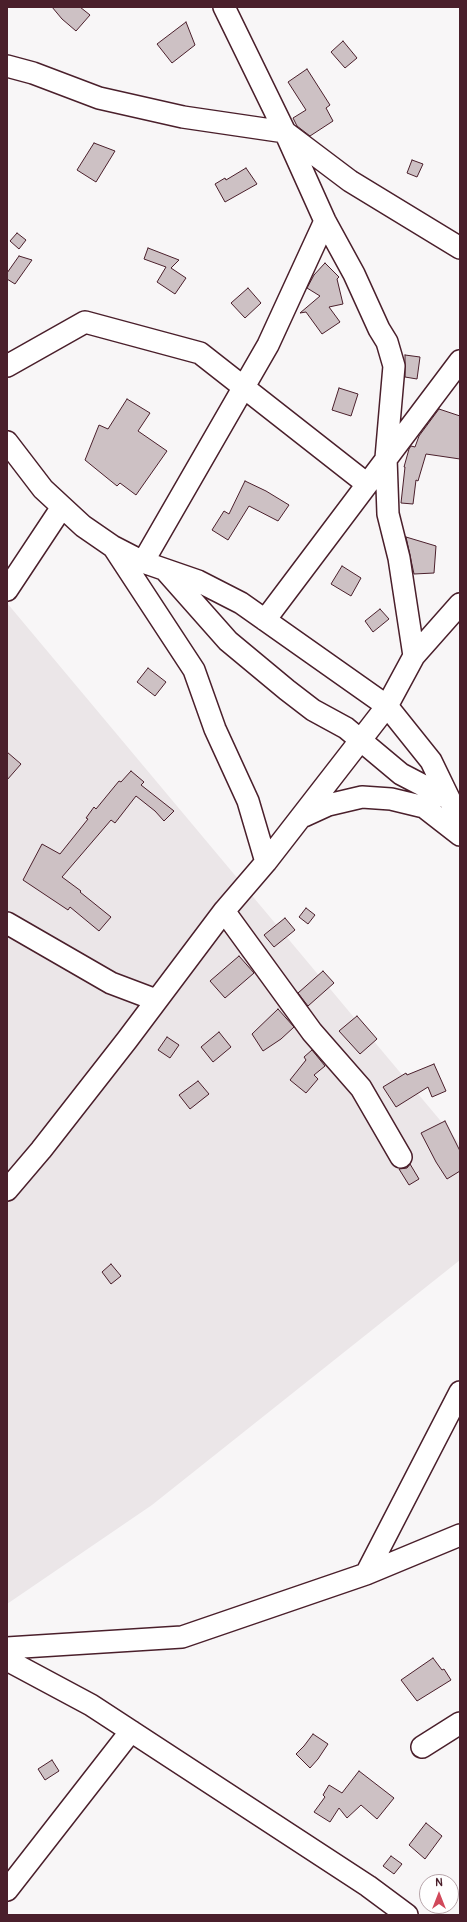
<!DOCTYPE html>
<html>
<head>
<meta charset="utf-8">
<style>
	body { margin:0 }
	#map { position:relative; width:467px; height:1922px; overflow:hidden; background:#f8f6f7; font-family:Pangolin,sans-serif }
	canvas { display:block }
	.frame { position:absolute; inset:0; border:8px solid #4a1f2b; pointer-events:none }
	.north { position:absolute; left:419px; top:1874px; width:40px; height:40px; box-sizing:border-box; background:#fff; border:1px solid #b7a5aa; border-radius:50%; rotate:0deg; font-size:11px; font-weight:700; line-height:16px; text-align:center; color:#4a1f2b }
	.north::after { content:''; display:block; margin:auto; width:14px; height:18px; background:#d1495b; clip-path:polygon(50% 0,100% 100%,50% 72%,0 100%) }
</style>
</head>
<body>
<div id="map">
<canvas width="467" height="1922"></canvas>
<div class="frame"></div>
<div class="north">N</div>
</div>
<script>
const g = document.querySelector('canvas').getContext('2d');
g.lineJoin = 'round';
function paint(path, color) { g.fillStyle = color; g.fill(path, 'evenodd'); }
const toPath = rows => new Path2D(rows.map(r => 'M' + r).join(''));
function stroke(path, color, width, dash) { g.strokeStyle = color; g.lineWidth = width; g.lineCap = dash ? 'butt' : 'round'; g.setLineDash(dash || []); g.stroke(path); }
paint(toPath([
	[7,603,460,1144,460,1260,152,1505,7,1604]
]), '#ebe6e8');
const building = toPath([
	[52,7,80,7,90,15,76,31,62,19,52,7],
	[186,22,195,45,172,63,157,44,186,22],
	[343,41,357,58,345,68,331,52,343,41],
	[307,69,330,105,326,108,333,121,310,136,297,126,293,118,306,110,288,82,307,69],
	[94,143,115,151,96,182,77,170,94,143],
	[412,160,423,164,417,177,407,173,412,160],
	[246,168,257,184,225,202,215,184,225,178,226,180,246,168],
	[17,233,26,240,19,249,10,241,17,233],
	[148,248,179,260,171,268,186,278,175,294,157,282,166,267,144,259,148,248],
	[19,256,32,260,15,284,7,279,7,273,19,256],
	[325,263,339,277,337,279,343,304,329,307,340,322,322,334,306,312,300,313,320,296,307,288,314,275,325,263],
	[248,288,261,303,245,318,231,303,248,288],
	[405,355,420,357,417,379,405,377,405,355],
	[339,388,358,394,351,416,332,410,339,388],
	[127,399,150,413,138,431,167,451,136,495,120,483,117,486,85,460,99,425,108,429,127,399],
	[439,409,460,416,460,459,426,454,418,481,416,480,413,504,401,503,405,467,404,467,409,449,411,446,415,447,419,436,439,409],
	[245,481,266,491,289,505,278,521,249,506,228,540,212,530,224,511,229,514,245,481],
	[406,537,436,546,434,573,414,574,406,537],
	[342,566,361,578,351,596,331,584,342,566],
	[380,609,389,619,373,632,365,621,380,609],
	[148,668,166,682,155,696,137,682,148,668],
	[7,752,21,764,7,780,7,752],
	[131,771,144,782,141,785,174,811,164,821,155,811,136,796,115,823,111,820,62,877,81,891,80,892,111,917,99,931,70,907,68,910,23,880,42,844,60,854,88,819,86,818,94,807,96,809,119,781,121,782,131,771],
	[306,908,315,915,308,924,299,917,306,908],
	[285,918,295,930,274,947,264,935,285,918],
	[239,956,254,973,225,998,210,981,239,956],
	[323,971,334,983,308,1006,298,993,323,971],
	[278,1009,294,1027,281,1039,263,1051,252,1034,278,1009],
	[357,1016,377,1039,360,1054,339,1031,357,1016],
	[219,1032,231,1047,213,1062,201,1047,219,1032],
	[167,1037,179,1045,170,1058,158,1050,167,1037],
	[312,1050,325,1066,314,1075,318,1079,306,1093,290,1080,306,1060,304,1057,312,1050],
	[434,1064,446,1091,432,1097,428,1087,396,1107,383,1087,406,1073,407,1075,434,1064],
	[198,1081,209,1094,190,1109,179,1095,198,1081],
	[445,1121,460,1151,460,1171,447,1179,436,1162,421,1133,445,1121],
	[410,1164,419,1179,409,1185,399,1169,407,1168,410,1164],
	[111,1264,121,1276,111,1284,102,1272,111,1264],
	[433,1658,442,1670,444,1669,451,1680,417,1701,401,1680,433,1658],
	[313,1734,328,1744,318,1759,310,1768,296,1754,304,1746,313,1734],
	[52,1760,59,1771,45,1780,38,1769,52,1760],
	[359,1771,394,1798,377,1819,361,1805,347,1818,339,1808,330,1822,314,1812,325,1797,323,1795,329,1785,342,1793,359,1771],
	[426,1823,442,1836,425,1859,409,1845,426,1823],
	[391,1856,402,1864,394,1874,383,1866,391,1856]
]);
paint(building, '#cdc1c4');
stroke(building, '#4a1f2b', 1);
const minor = toPath([
	[224,7,285,132,325,221,354,274,379,329,387,342,394,366,386,458,388,514,399,558,414,656],
	[7,66,33,73,99,98,183,117,285,132,350,181,460,248],
	[7,366,85,322,200,353,367,484],
	[7,442,43,489,83,526,112,546,143,562,198,581,241,603,387,706,431,761,460,821],
	[114,548,194,670,215,729,248,801,266,862],
	[143,562,268,345,325,221],
	[166,571,228,641,287,690,313,710,346,728,401,774,449,799],
	[7,590,62,507],
	[265,620,460,361],
	[304,816,328,805,362,797,391,799,424,807,460,835],
	[224,911,312,1032,361,1088,401,1157],
	[7,923,111,983,156,1000],
	[7,1190,41,1150,127,1040,224,911,266,862,387,706,414,656,460,604],
	[366,1574,460,1535],
	[7,1648,182,1637,366,1574,460,1392],
	[7,1660,91,1705,368,1886,407,1915],
	[422,1747,460,1723],
	[7,1890,131,1731]
]);
stroke(minor, '#4a1f2b', 24);
stroke(minor, '#fff', 21);
</script>
</body>
</html>
